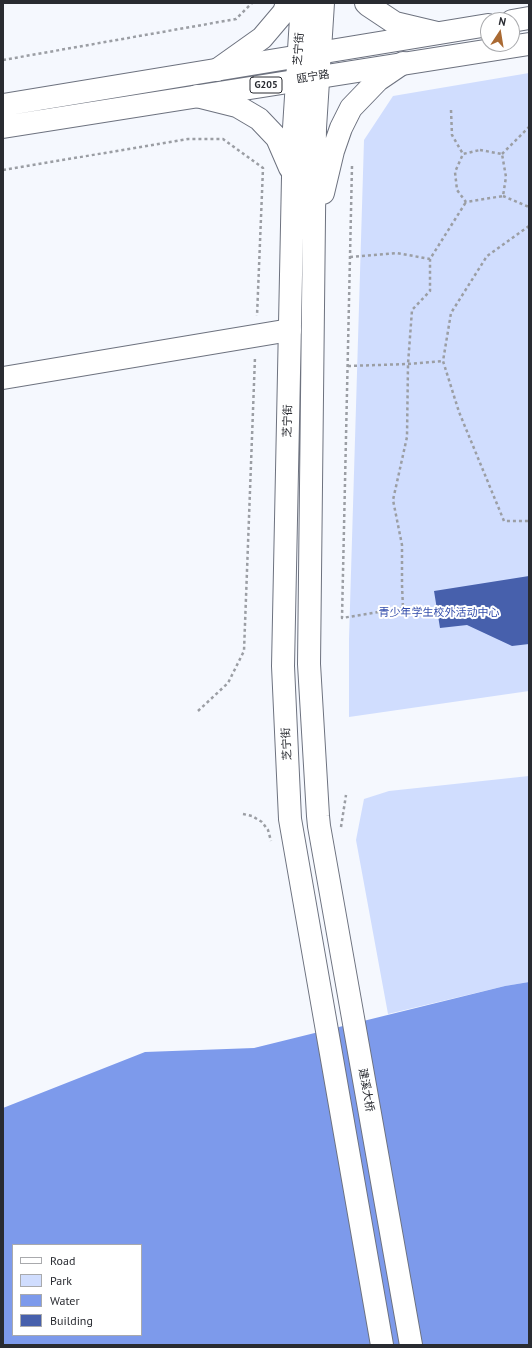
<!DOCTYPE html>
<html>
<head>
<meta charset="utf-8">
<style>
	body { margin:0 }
	#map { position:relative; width:532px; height:1348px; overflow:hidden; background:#f5f8fe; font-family:"PT Sans",sans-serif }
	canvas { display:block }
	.frame { position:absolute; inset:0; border:4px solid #292b31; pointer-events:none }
	.legend { position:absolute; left:12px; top:1244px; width:130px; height:92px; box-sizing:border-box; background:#fff; border:1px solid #a9aaad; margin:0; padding:5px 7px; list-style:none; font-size:12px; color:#292b31 }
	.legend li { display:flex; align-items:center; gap:8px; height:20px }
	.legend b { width:20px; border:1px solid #a9aaad }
	.north { position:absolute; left:480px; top:12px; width:40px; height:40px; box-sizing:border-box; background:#fff; border:1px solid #a9aaad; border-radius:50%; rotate:12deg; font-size:11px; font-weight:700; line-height:16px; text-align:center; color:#292b31 }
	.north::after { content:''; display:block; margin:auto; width:14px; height:18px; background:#aa6a33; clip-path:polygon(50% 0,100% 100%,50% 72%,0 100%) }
</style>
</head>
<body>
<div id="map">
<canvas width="532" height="1348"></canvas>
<div class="frame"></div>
<ul class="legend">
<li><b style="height:5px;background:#fff"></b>Road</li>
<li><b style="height:11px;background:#d0ddfe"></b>Park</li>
<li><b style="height:11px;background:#7d9aeb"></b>Water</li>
<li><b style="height:11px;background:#4760ac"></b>Building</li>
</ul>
<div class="north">N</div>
</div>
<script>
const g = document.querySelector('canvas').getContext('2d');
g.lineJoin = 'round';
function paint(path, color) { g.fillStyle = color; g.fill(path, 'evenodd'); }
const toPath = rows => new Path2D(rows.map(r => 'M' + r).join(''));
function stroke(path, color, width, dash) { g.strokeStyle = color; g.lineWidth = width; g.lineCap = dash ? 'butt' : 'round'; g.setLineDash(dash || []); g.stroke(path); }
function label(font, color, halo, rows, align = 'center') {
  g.font = font + ' "PT Sans","Noto Sans SC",sans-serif'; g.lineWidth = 4; g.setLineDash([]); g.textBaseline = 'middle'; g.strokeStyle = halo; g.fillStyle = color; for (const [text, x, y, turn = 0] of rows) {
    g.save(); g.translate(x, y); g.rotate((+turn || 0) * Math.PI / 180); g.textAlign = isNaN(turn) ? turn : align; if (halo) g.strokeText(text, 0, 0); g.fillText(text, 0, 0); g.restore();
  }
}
paint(toPath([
	[529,73,529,691,349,717,349,639,364,140,393,96],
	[529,776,529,982,505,986,388,1014,356,840,364,799,389,791]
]), '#d0ddfe');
paint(toPath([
	[529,982,529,1345,3,1345,3,1108,145,1052,254,1048,505,986],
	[13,1245,141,1245,141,1335,13,1335]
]), '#7d9aeb');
paint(toPath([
	[529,576,529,644,512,646,467,625,440,628,434,591]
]), '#4760ac');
const minor = toPath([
	[3,378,290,330]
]);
const major = toPath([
	[302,3,294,128,283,666,290,819,382,1345],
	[323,3,315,128,309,664,318,816,319,826,411,1345],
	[366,3,368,5,395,23,437,33],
	[217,70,262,38,284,12,287,3],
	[197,96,237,106,259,119,277,138,290,168],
	[323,193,333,151,341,128,351,108,378,80,403,63]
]);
const highway = toPath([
	[512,21,529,18],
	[3,105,488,25],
	[3,127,529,44]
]);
stroke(minor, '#6d727f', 24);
stroke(major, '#6d727f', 24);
stroke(highway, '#6d727f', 24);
stroke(toPath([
	[3,60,236,19,252,3],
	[451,110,452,135,463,154],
	[480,150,502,154,506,177,503,196,466,202,457,190,455,172,463,154,480,150],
	[502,154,529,127],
	[352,166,342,618,403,608,402,585,402,545,393,500,407,437,408,364,412,310,430,291,430,259],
	[3,170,188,139,223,139,263,168,257,316],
	[503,196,529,207],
	[529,226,487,256,451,313,443,361,459,412,504,521,529,521],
	[350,257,397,253,430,259,466,202],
	[348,366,408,364,443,361],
	[198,711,228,683,244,651,255,357],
	[243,814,252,816,262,822,268,830,271,841],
	[341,827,346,795]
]), '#9b9ea4', 2.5, [3, 3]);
stroke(minor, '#fff', 22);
stroke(major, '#fff', 22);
stroke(highway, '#fff', 22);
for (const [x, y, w] of [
	[266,85,32]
]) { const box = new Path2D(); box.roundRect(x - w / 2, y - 8, w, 16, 3); g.fillStyle = '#fff'; g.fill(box); stroke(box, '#292b31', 1); }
label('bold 10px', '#292b31', null, [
	["G205",266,85]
]);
label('11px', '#292b31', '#fff', [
	["芝宁街",299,49,-86],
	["瓯宁路",313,77,-9],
	["芝宁街",288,421,-89],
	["芝宁街",287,744,-93],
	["建溪大桥",366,1090,80]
]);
label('11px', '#334dab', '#fff', [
	["青少年学生校外活动中心",439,613]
]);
</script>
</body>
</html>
